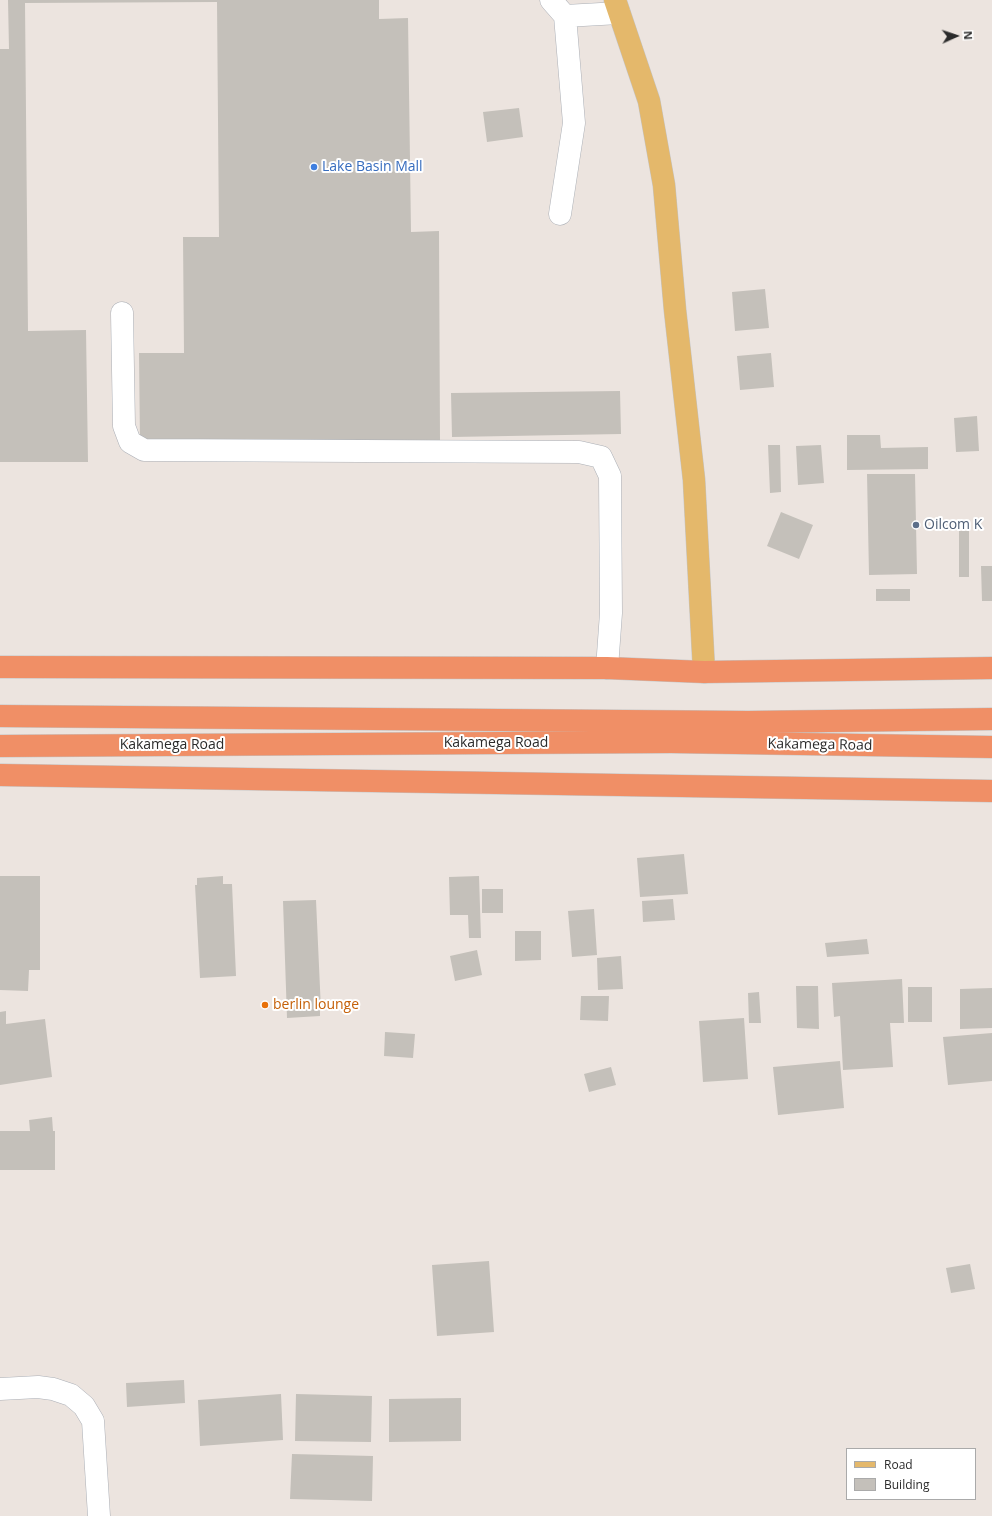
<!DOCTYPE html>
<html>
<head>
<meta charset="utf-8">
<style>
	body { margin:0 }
	#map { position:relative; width:992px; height:1516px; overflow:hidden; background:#ece4df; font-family:"Open Sans",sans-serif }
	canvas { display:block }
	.legend { position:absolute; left:846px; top:1448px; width:130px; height:52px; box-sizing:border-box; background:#fff; border:1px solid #aaa; margin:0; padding:5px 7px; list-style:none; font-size:12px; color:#2b2b2b }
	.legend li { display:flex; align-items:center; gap:8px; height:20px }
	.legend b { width:20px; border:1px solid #aaa }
	.north { position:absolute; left:936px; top:16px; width:40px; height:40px; -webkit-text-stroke:3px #fff; paint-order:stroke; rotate:87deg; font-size:11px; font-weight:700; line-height:16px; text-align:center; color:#2b2b2b }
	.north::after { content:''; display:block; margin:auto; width:14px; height:18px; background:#2b2b2b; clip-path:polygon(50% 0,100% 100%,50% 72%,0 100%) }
</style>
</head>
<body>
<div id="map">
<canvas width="992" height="1516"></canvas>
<ul class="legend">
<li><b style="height:5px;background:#e4b86b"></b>Road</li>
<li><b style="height:11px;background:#c4c0ba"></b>Building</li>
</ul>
<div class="north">N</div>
</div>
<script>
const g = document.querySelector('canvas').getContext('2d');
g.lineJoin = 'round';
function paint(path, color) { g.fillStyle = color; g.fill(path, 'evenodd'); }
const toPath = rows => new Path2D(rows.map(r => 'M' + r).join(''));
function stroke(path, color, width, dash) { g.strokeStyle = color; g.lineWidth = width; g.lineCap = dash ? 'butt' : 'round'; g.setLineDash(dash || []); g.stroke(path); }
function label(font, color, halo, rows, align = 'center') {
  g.font = font + ' "Open Sans",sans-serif'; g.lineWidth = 4; g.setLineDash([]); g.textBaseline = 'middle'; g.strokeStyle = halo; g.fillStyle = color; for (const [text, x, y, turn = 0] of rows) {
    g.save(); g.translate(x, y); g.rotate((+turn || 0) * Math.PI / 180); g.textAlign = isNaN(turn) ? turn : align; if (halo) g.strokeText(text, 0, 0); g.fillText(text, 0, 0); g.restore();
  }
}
paint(toPath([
	[8,0,379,0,379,19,408,18,411,232,439,231,440,440,140,443,139,353,184,353,183,237,219,237,217,2,25,3,28,331,86,330,88,462,0,462,0,49,9,49],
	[519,108,523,137,487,142,483,112],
	[765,289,769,328,735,331,732,292],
	[771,353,774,387,740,390,737,356],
	[620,391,621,434,452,437,451,393],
	[977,416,979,451,956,452,954,418],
	[847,435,880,435,881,448,928,447,928,469,847,470],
	[768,445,780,445,781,492,770,493],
	[821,445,824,483,798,485,796,446],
	[867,474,915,474,917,574,869,575],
	[781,512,813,525,799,559,767,546],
	[959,531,969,531,969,577,959,577],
	[981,566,992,566,992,601,982,601],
	[876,589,910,589,910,601,876,601],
	[684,854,688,894,640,897,637,858],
	[0,876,40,876,40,970,29,970,28,991,0,990],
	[223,876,223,884,232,884,236,976,200,978,195,885,197,885,197,878],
	[479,876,481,938,469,938,468,915,450,915,449,877],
	[482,889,503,889,503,913,482,913],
	[673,899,675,920,643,922,642,901],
	[316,900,321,1010,320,1010,320,1016,287,1018,283,901],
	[594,909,597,955,572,957,568,911],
	[515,931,541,931,541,960,515,961],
	[867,939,869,954,827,957,825,943],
	[477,950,482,975,455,981,450,956],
	[621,956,623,989,598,990,597,958],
	[902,979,904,1023,890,1023,893,1067,843,1070,840,1016,834,1017,832,983],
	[796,986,818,986,819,1029,797,1028],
	[908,987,932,987,932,1022,908,1022],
	[992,988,992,1028,960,1029,960,989],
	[759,992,761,1023,749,1023,748,993],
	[581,996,609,996,608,1021,580,1020],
	[6,1011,6,1024,45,1019,52,1077,0,1085,0,1012],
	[744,1018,748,1079,703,1082,699,1021],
	[385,1032,415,1034,413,1058,384,1056],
	[992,1033,992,1081,948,1085,943,1037],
	[840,1061,844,1108,778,1115,773,1067],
	[611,1067,616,1085,589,1092,584,1074],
	[52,1117,53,1131,55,1131,55,1170,0,1170,0,1131,30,1131,29,1120],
	[489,1261,494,1332,437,1336,432,1265],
	[970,1264,975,1289,951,1293,946,1268],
	[184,1380,185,1403,127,1407,126,1383],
	[281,1394,283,1440,200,1446,198,1400],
	[296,1394,372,1396,371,1442,295,1441],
	[461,1398,461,1441,389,1442,389,1399],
	[292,1454,373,1456,372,1501,290,1499]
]), '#c4c0ba');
const minor = toPath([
	[551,0,565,16,619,13],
	[560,214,574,123,565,16],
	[122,313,124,426,130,442,144,450,579,452,601,457,610,476,611,613,607,668],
	[0,1389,38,1387,53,1389,71,1395,84,1406,93,1421,99,1516]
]);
const major = toPath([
	[615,0,649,101,664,185,675,310,694,480,704,672]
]);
const highway = toPath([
	[0,667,607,668,704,672,992,668],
	[0,716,748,722,992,719],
	[0,746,671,742,992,747],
	[0,775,992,791]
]);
stroke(minor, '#abafb6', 23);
stroke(major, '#c4c4c4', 23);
stroke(highway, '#c4c4c4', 23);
stroke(minor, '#fff', 22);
stroke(major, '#e4b86b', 22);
stroke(highway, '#f08f66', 22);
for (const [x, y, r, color] of [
	[314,167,4,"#3f7fe0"],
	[916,525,4,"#5c6f8a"],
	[265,1005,4,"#e8710a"]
]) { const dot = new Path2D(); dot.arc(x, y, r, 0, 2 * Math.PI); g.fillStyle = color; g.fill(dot); stroke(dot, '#fff', 1.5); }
label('14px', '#366cbe', '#fff', [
	["Lake Basin Mall",322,167]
], 'left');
label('14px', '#4e5e75', '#fff', [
	["Oilcom K",924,525]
], 'left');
label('14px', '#2b2b2b', '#fff', [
	["Kakamega Road",496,743],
	["Kakamega Road",172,745],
	["Kakamega Road",820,745,1]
]);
label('14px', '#c56008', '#fff', [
	["berlin lounge",273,1005]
], 'left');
</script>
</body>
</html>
